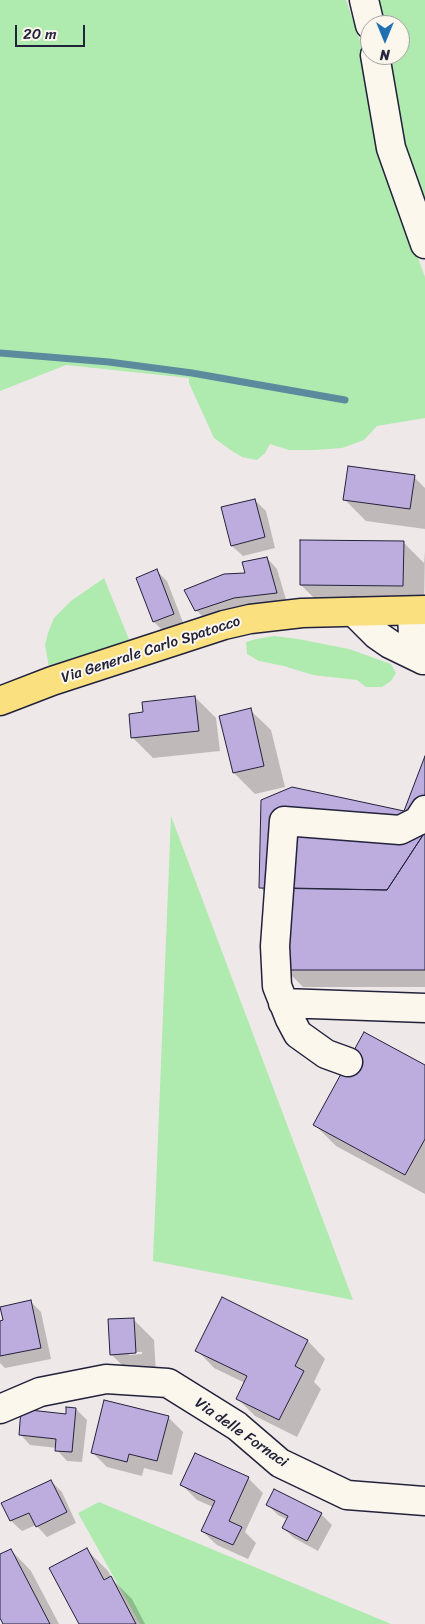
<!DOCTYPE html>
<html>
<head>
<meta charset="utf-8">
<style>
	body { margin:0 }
	#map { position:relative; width:425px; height:1624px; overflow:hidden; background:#efe8e9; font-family:Sriracha,sans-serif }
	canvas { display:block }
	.north { position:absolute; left:360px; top:15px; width:50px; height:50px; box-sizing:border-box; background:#fbf7ec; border:1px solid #a4a2a5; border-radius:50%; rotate:180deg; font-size:14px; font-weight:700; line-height:20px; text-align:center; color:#22223b }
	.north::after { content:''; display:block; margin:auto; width:18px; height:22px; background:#1f6fb2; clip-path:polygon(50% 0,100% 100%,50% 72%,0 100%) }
	.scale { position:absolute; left:15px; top:25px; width:70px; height:22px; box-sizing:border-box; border:2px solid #22223b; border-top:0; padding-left:6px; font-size:15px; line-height:18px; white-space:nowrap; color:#22223b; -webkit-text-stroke:4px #fbf7ec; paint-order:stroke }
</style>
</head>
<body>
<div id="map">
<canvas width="425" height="1624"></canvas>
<div class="north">N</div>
<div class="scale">20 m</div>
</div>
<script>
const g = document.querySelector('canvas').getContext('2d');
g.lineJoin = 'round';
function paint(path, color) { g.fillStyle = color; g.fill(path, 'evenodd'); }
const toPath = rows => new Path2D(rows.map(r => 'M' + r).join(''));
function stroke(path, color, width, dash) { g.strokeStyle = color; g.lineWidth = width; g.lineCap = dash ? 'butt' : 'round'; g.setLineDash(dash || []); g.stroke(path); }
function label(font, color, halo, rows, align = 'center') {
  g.font = font + ' Sriracha,sans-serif'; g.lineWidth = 4; g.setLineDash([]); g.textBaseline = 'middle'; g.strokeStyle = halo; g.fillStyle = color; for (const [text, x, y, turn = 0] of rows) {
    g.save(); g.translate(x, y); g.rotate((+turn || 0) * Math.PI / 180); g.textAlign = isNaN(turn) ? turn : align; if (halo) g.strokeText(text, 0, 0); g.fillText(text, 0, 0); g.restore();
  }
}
paint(toPath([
	[0,0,346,0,370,70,411,239,425,277,425,418,377,426,364,440,342,448,314,450,289,450,270,444,265,453,257,460,242,457,232,451,214,438,189,383,189,378,66,365,0,391],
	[369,0,425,0,425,207,400,149,381,55,400,55,400,25,375,25],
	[104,578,130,642,120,648,101,650,49,667,45,645,48,633,54,618,71,601],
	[274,636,298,639,349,649,391,664,396,673,391,681,382,687,366,687,357,680,313,675,284,666,259,661,247,654,246,642,256,639],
	[171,816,353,1300,153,1261],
	[99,1502,391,1624,140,1624,78,1513]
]), '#afeaaf');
paint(toPath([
	[414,477,425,488,425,529,366,521,345,500],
	[255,500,266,511,275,548,243,556,232,546],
	[403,542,424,563,425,551,424,607,322,606,301,585],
	[267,558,277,569,287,603,207,621,196,610,247,574],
	[157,571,167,581,184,625,164,632,154,622],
	[195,697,216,718,220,751,153,758,132,737,144,713],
	[250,710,271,730,285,787,255,794,234,773,221,716],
	[425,759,425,987,303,987,285,969,271,898,260,887,404,812],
	[425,1067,425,1194,336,1146,315,1125],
	[223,1299,308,1341,325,1359,314,1382,321,1389,297,1437,255,1416,237,1398,245,1383,214,1368,197,1350],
	[31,1302,41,1312,51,1359,5,1368,0,1363,0,1322],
	[133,1319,154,1340,156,1374,132,1375,111,1354],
	[129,1352,142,1352,142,1354,129,1355],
	[67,1408,76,1409,87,1420,82,1462,67,1461,57,1450,57,1448,30,1445,20,1434,67,1415],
	[168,1417,183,1432,172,1475,144,1468,142,1476,107,1467,92,1452],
	[248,1478,263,1493,245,1532,256,1543,248,1559,217,1545,202,1531,213,1507,197,1500,182,1485],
	[51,1481,62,1492,76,1523,47,1537,36,1525,22,1531,11,1521,3,1504],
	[268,1505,321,1514,332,1525,318,1551,294,1538,283,1528,288,1520,278,1515],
	[11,1550,31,1571,59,1624,4,1624,0,1616,0,1556],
	[87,1550,108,1571,112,1579,132,1599,145,1624,80,1624]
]), '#0003');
stroke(toPath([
	[0,353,109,362,192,373,345,400]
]), '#5c8b9e', 7);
const building = toPath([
	[348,466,415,475,410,509,343,500,348,466],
	[255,499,265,537,231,546,221,507,255,499],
	[300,540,404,541,403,586,300,585,300,540],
	[267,557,277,593,234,598,195,611,184,590,224,574,245,573,242,562,267,557],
	[157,569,174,614,153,622,136,578,157,569],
	[195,696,199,731,131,738,129,714,143,712,142,702,195,696],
	[251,708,264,766,233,773,219,716,251,708],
	[425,756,425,832,387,890,259,888,261,800,292,787,404,811,425,756],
	[425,832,425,970,284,970,292,888,387,890,425,832],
	[364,1032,425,1065,425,1139,405,1175,313,1125,364,1032],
	[222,1297,308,1340,295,1366,304,1371,279,1420,236,1399,247,1376,195,1351,222,1297],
	[31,1300,41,1348,0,1356,0,1321,3,1320,0,1307,31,1300],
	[134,1318,136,1353,110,1355,108,1319,134,1318],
	[104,1400,169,1416,157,1461,129,1454,127,1462,91,1453,104,1400],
	[66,1407,76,1408,72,1452,55,1451,56,1439,19,1435,21,1409,66,1414,66,1407],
	[195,1453,249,1477,229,1521,242,1527,233,1545,201,1531,215,1501,180,1485,195,1453],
	[51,1480,67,1512,36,1527,29,1513,10,1521,1,1503,51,1480],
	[274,1489,322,1513,307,1541,282,1528,288,1516,266,1505,274,1489],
	[87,1548,104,1580,111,1576,136,1624,79,1624,49,1568,87,1548],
	[11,1549,50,1624,3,1624,0,1618,0,1554,11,1549]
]);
paint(building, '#bdadde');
stroke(building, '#22223b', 1);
const minor = toPath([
	[364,0,370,25],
	[375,55,391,148,425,244],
	[412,611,413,637,415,646,423,660],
	[354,612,377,635,390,644,423,660],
	[283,1003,425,1008],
	[348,1062,326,1054,298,1034,290,1019,277,986,275,946,284,821,400,830,418,821,425,810],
	[0,1409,40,1392,106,1379,168,1383,237,1426,280,1463,347,1495,425,1501]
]);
const major = toPath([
	[0,701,52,681,224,625,250,619,302,613,425,610]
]);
stroke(minor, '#22223b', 31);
stroke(major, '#22223b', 31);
stroke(minor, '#fbf7ec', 28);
stroke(major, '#fbe080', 28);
label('15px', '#22223b', '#fbf7ec', [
	["Via Generale Carlo Spatocco",151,650,-18],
	["Via delle Fornaci",241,1433,35]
]);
</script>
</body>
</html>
